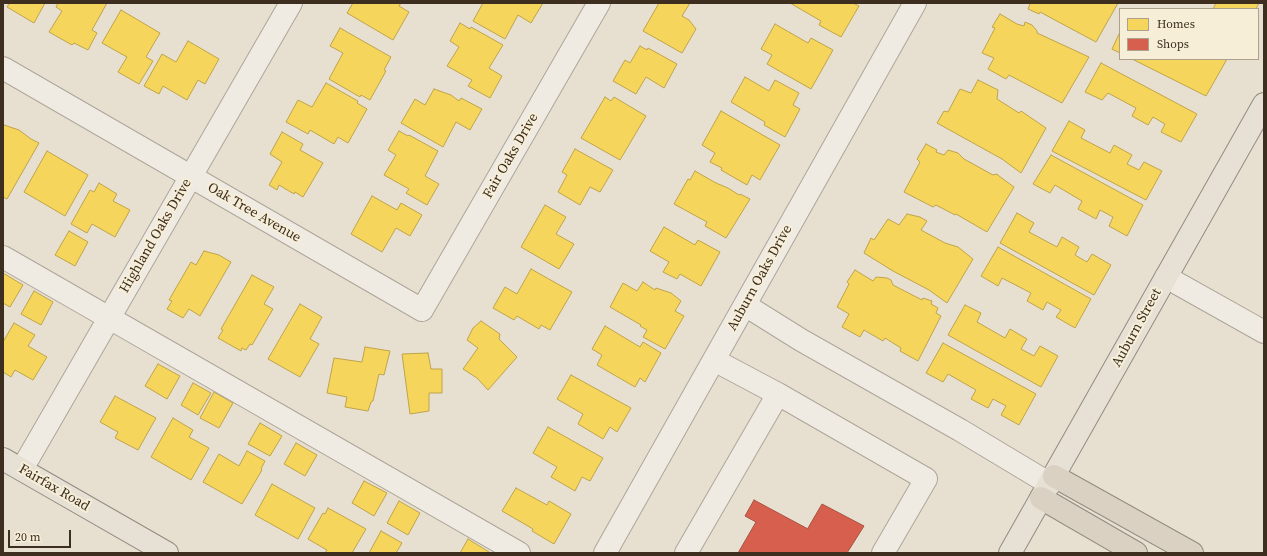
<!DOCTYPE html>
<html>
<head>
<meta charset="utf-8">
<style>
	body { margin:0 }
	#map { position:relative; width:1267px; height:556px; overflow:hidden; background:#e7e0d1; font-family:"Source Serif 4",serif }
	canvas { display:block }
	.frame { position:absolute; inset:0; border:4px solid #3d2e20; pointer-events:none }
	.legend { position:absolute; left:1119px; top:8px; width:140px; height:52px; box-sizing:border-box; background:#f7eed8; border:1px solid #ada18e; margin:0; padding:5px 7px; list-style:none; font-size:12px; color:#3d2e20 }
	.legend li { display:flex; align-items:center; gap:8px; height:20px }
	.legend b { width:20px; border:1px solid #ada18e }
	.scale { position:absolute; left:8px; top:530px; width:63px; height:18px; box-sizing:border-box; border:2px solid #3d2e20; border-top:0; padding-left:5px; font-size:12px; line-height:14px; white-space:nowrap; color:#3d2e20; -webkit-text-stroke:3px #f7eed8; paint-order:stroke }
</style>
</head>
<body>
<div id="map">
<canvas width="1267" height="556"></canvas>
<div class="frame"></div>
<ul class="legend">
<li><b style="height:11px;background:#f6d55c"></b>Homes</li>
<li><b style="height:11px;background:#d6604d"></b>Shops</li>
</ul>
<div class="scale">20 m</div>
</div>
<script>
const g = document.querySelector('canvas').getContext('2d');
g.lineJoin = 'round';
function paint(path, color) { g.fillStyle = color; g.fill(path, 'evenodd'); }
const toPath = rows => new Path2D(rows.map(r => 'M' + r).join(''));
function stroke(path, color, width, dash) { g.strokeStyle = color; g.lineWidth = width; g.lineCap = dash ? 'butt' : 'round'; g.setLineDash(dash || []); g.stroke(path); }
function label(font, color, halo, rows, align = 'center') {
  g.font = font + ' "Source Serif 4",serif'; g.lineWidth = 4; g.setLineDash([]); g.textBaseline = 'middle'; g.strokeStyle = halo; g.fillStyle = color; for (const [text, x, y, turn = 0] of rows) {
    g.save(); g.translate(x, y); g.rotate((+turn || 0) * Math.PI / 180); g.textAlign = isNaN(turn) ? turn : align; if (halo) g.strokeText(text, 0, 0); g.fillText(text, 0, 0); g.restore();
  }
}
const homes = toPath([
	[10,3,45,3,34,23,7,7,10,3],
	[58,3,107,3,92,30,97,33,88,50,74,43,72,45,49,32,62,11,56,7,58,3],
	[353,3,401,3,399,6,409,12,393,40,347,13,353,3],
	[483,3,543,3,531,23,518,15,505,39,473,21,483,3],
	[659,3,690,3,682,16,689,20,696,29,682,53,643,31,659,3],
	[790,3,853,3,859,6,841,37,819,25,821,21,790,3],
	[1028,3,1118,3,1096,42,1040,12,1039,14,1028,9,1030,4,1028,3],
	[1216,3,1259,3,1256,9,1213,9,1216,3],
	[121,10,160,33,146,57,153,61,139,84,118,72,127,57,102,43,121,10],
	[1000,14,1017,24,1024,26,1025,22,1032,25,1037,31,1037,33,1089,57,1062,103,1009,75,1006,79,988,69,994,58,982,53,995,28,992,27,1000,14],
	[460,23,470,29,471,27,503,45,489,68,502,76,490,98,468,86,472,80,447,66,459,47,450,41,460,23],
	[775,24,808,43,811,38,833,50,811,89,767,64,772,55,761,49,775,24],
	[340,28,391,57,384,70,386,71,370,100,361,95,360,97,329,79,343,53,330,46,340,28],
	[1120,32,1120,53,1112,49,1120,32],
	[188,41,219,59,205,84,198,80,187,100,163,86,159,94,144,86,162,54,176,62,188,41],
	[640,46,647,50,648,48,677,64,664,88,646,77,636,94,613,81,625,60,630,63,640,46],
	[1132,59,1227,59,1206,96,1132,59],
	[1101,63,1197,114,1181,142,1161,132,1165,124,1153,117,1148,125,1132,116,1136,108,1108,93,1102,100,1085,92,1101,63],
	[745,77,769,91,775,80,799,93,793,105,800,109,785,137,764,125,765,122,731,102,745,77],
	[978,80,998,90,997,99,1019,113,1021,111,1046,128,1021,173,1002,159,937,123,944,111,948,112,960,89,971,93,978,80],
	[326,83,358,101,357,103,367,109,348,143,338,137,334,144,310,130,308,134,286,122,298,100,312,107,326,83],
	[434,89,451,95,459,101,461,98,482,109,470,130,456,122,443,147,401,123,415,99,425,105,434,89],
	[605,97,611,101,614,97,646,116,620,160,581,138,605,97],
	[721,111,780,145,760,180,752,175,747,185,721,170,722,168,710,162,715,153,702,145,721,111],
	[1069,121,1085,130,1081,138,1110,153,1114,145,1132,155,1127,164,1139,170,1144,162,1162,171,1146,200,1052,151,1069,121],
	[4,125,19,130,31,139,39,143,7,199,3,197,3,127,4,125],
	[399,131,408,136,409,135,438,151,425,176,439,184,427,205,406,193,409,189,384,175,396,155,388,150,399,131],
	[282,132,303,144,300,150,323,163,303,197,295,192,294,194,279,185,277,190,269,185,282,162,270,154,282,132],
	[926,144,937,150,936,152,944,155,948,150,958,153,964,159,993,175,997,174,999,176,1014,187,987,232,956,214,955,215,936,205,933,207,904,192,920,162,917,159,926,144],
	[575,149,613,170,600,192,590,187,580,205,558,192,567,175,562,172,575,149],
	[47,151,88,175,65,216,24,192,47,151],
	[1051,155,1143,205,1127,236,1109,226,1113,217,1100,210,1096,219,1078,209,1082,201,1055,185,1050,193,1033,184,1051,155],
	[695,171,716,183,728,188,739,195,740,194,750,199,726,238,705,226,707,222,674,204,688,179,690,180,695,171],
	[99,183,117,194,113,201,130,210,115,237,92,224,87,233,71,224,90,190,94,192,99,183],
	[372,196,397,210,401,203,422,215,410,236,396,228,382,252,351,234,372,196],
	[545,205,566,217,556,234,574,244,559,269,521,247,545,205],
	[1017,213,1034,223,1029,232,1057,247,1062,237,1079,247,1075,255,1087,262,1092,254,1111,265,1094,295,1000,243,1017,213],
	[907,214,920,217,927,221,921,230,945,243,958,247,973,259,947,303,929,290,893,271,864,253,871,238,874,240,888,219,899,225,907,214],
	[664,227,695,245,698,240,720,252,701,286,680,274,677,279,663,272,669,262,650,251,664,227],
	[69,231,88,242,75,266,55,255,69,231],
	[998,247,1091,299,1075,328,1056,317,1061,310,1047,302,1043,310,1027,301,1031,293,1002,278,998,286,981,276,998,247],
	[204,251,219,255,231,262,200,316,189,309,183,318,167,309,172,301,169,300,191,262,196,265,204,251],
	[531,269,572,292,550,330,541,325,539,329,517,316,514,320,493,308,505,287,517,294,531,269],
	[855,270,873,281,876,277,887,278,891,280,893,285,922,300,923,298,932,301,931,304,938,308,936,313,941,316,918,361,900,351,901,348,885,338,883,341,864,330,860,337,842,327,849,314,837,307,849,284,847,282,855,270],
	[3,273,23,285,10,307,3,303,3,273],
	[252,275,274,287,264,304,273,309,252,345,250,344,246,350,242,348,241,351,218,338,223,330,221,329,252,275],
	[643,282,655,290,656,288,671,293,681,301,675,311,684,316,665,349,643,337,647,330,640,326,641,325,610,307,623,283,637,291,643,282],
	[34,291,53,302,41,325,21,314,34,291],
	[300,304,322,317,310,339,319,344,300,377,268,359,300,304],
	[965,305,981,313,977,322,1005,338,1010,329,1027,339,1021,349,1034,356,1040,346,1058,356,1041,387,948,335,965,305],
	[481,321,500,334,499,339,517,357,488,390,477,378,463,369,478,348,467,340,473,328,481,321],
	[14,323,35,335,28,346,47,357,33,380,15,370,11,377,3,372,3,342,14,323],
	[605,326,640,347,643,342,661,353,645,382,640,378,635,387,597,365,602,355,592,349,605,326],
	[943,343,1036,394,1019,425,1001,415,1006,406,993,399,988,408,971,399,976,390,948,374,943,382,926,373,943,343],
	[365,347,390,351,384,375,379,374,373,401,371,402,368,411,345,407,347,397,327,393,334,358,362,362,365,347],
	[428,353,431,369,442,369,442,393,429,393,429,411,410,414,402,354,428,353],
	[158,364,180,376,167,399,145,386,158,364],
	[571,375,631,408,617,432,610,427,603,439,578,424,583,414,557,399,571,375],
	[193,383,211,393,198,415,181,405,193,383],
	[214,392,233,403,219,428,200,418,214,392],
	[115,396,156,418,138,450,115,438,118,432,100,422,115,396],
	[173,418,193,430,189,437,209,448,191,480,151,457,173,418],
	[260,423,282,436,270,456,248,444,260,423],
	[548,427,603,458,590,481,582,477,575,491,551,477,557,467,533,453,548,427],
	[296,443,317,455,305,476,284,464,296,443],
	[247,451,265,461,261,469,262,470,242,504,203,482,219,454,239,466,247,451],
	[364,481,387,493,374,516,352,503,364,481],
	[272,484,315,508,298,539,255,515,272,484],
	[516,488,547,505,549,501,571,514,554,544,532,531,533,529,502,511,516,488],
	[399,501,420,513,408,535,387,523,399,501],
	[328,508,366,529,352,553,325,553,327,550,308,539,323,513,325,514,328,508],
	[381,531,402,543,396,553,369,553,381,531],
	[468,539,489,552,488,553,460,553,468,539]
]);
paint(homes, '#f6d55c');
stroke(homes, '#bea34a', 1);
const shops = toPath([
	[754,500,808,529,808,528,822,504,864,526,847,553,738,553,756,522,745,516,754,500]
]);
paint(shops, '#d6604d');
stroke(shops, '#a85140', 1);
const minor = toPath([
	[3,68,422,310,599,3],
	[3,257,519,553],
	[1166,277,1264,332],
	[745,305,801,340,960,430,1050,484],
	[714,360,778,394],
	[22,469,291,3],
	[605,553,915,3],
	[686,553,778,394,926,479,883,553]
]);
const major = toPath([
	[3,459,167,553],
	[1010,553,1264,104]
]);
const highway = toPath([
	[1054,476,1192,553],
	[1041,498,1136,553]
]);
stroke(minor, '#ada599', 24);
stroke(major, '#928b80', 24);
stroke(highway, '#928b80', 24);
stroke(minor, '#efebe3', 22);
stroke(major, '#e6e1d4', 22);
stroke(highway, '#dad1c2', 22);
label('14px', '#3d2e20', '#f7eed8', [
	["Fair Oaks Drive",511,156,-60],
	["Oak Tree Avenue",254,213,30],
	["Highland Oaks Drive",156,236,-60],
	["Auburn Oaks Drive",760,278,-61],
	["Auburn Street",1137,328,-61],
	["Fairfax Road",54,488,30]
]);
</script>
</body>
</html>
